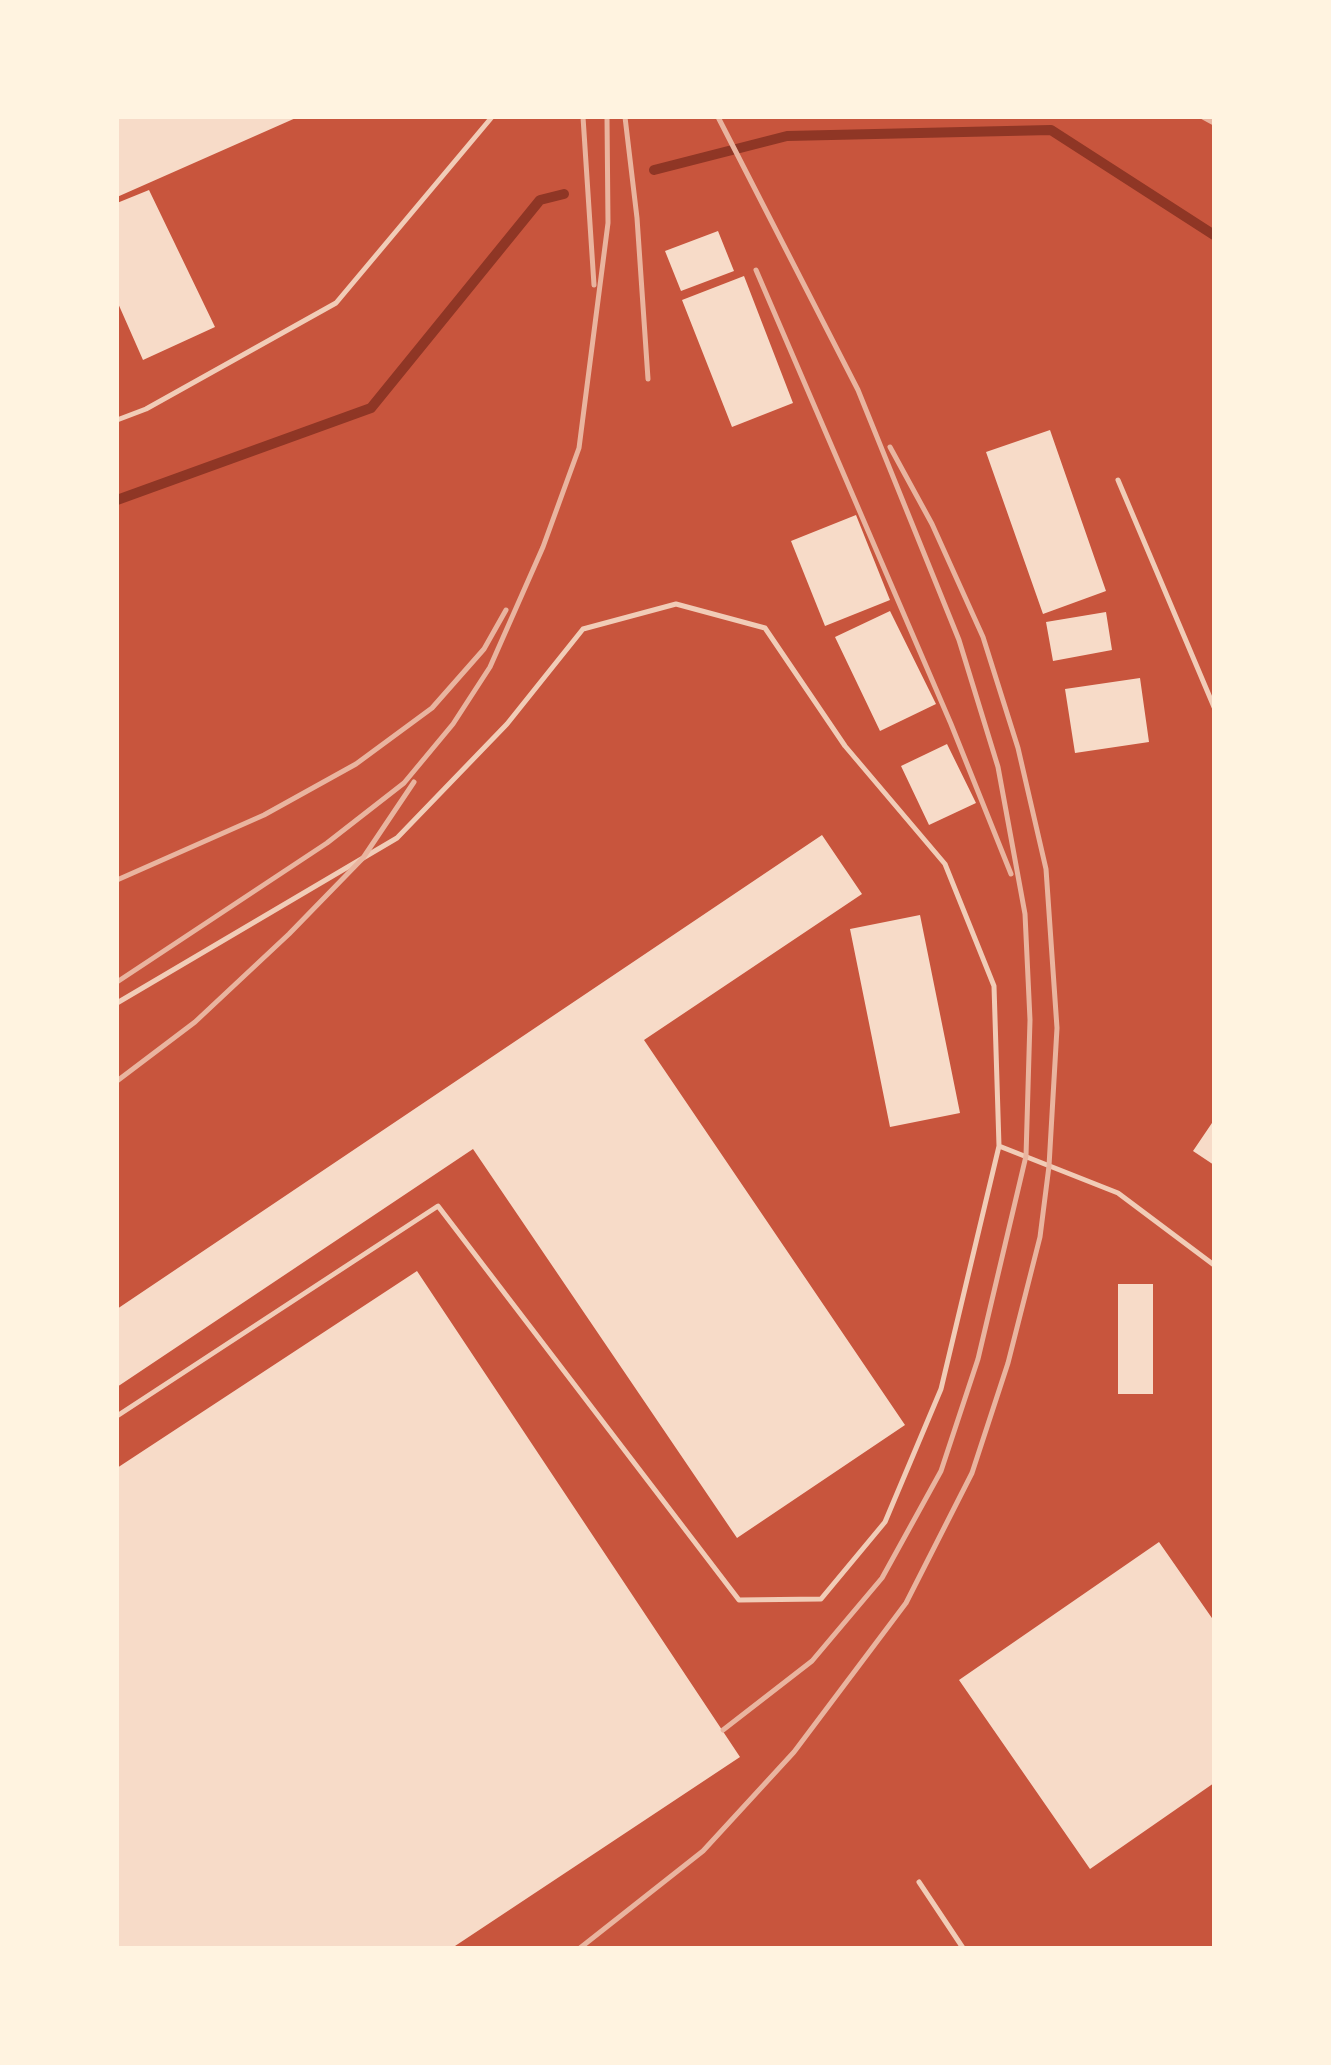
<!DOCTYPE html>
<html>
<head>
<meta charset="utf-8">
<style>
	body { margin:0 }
	#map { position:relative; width:1331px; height:2065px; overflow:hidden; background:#c8553d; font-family:"Roboto Condensed",sans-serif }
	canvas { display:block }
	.frame { position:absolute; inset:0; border:119px solid #fff3e0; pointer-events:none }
</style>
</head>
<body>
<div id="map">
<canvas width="1331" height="2065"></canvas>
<div class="frame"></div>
</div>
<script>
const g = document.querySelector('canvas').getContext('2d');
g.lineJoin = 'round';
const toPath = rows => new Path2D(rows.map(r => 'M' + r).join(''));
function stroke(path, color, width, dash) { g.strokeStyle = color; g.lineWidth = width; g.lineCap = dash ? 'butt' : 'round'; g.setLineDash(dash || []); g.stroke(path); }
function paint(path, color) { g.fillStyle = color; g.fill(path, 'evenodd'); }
stroke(toPath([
	[654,170,787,136,1051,130,1214,235],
	[117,500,371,408,540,200,564,194]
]), '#8f3625', 10);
paint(toPath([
	[117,117,298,117,117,197],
	[149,190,215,327,143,360,117,301,117,203],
	[718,231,734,271,681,291,665,251],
	[744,276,793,403,732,427,682,300],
	[1050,430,1106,591,1043,614,986,452],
	[856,515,890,600,825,626,791,541],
	[890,611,936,704,880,731,835,637],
	[1106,612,1112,650,1053,661,1046,622],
	[1140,678,1149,742,1075,753,1065,689],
	[947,744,976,803,929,825,901,766],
	[822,835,862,894,644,1040,905,1425,737,1538,473,1149,117,1387,117,1309],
	[920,915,960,1113,890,1127,850,929],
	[1214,1120,1214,1165,1193,1151],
	[417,1271,740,1757,452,1948,117,1948,117,1468],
	[1118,1284,1153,1284,1153,1394,1118,1394],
	[1159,1542,1214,1621,1214,1783,1090,1869,959,1680]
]), '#f7dbc8');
stroke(toPath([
	[117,420,146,409,336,303,492,117],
	[1118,480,1214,707],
	[117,1003,397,838,507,724,583,629,676,604,765,628,845,746,945,864,994,986,999,1146,1118,1193,1214,1265],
	[117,1416,438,1206,739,1600,821,1599,885,1522,941,1389,999,1146],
	[919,1882,963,1948]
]), '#f1ccb7', 5);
stroke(toPath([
	[583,117,594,285],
	[625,117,637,218,648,379],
	[718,117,858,390,959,640,998,767,1025,914,1030,1020,1026,1156,978,1359,941,1471,882,1578,812,1661,723,1730],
	[1203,117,1214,123],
	[756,270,951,724,1011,874],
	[117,880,264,815,356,764,432,708,484,649,506,610],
	[117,982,327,843,404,783,453,724,490,667,543,547,579,448,608,223,607,117],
	[117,1081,195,1022,289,934,363,858,414,782],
	[580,1948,703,1851,794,1752,906,1603,972,1473,1008,1363,1040,1237,1049,1166,1057,1028,1046,869,1018,748,983,637,932,524,890,447]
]), '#e9b49f', 5);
</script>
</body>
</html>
